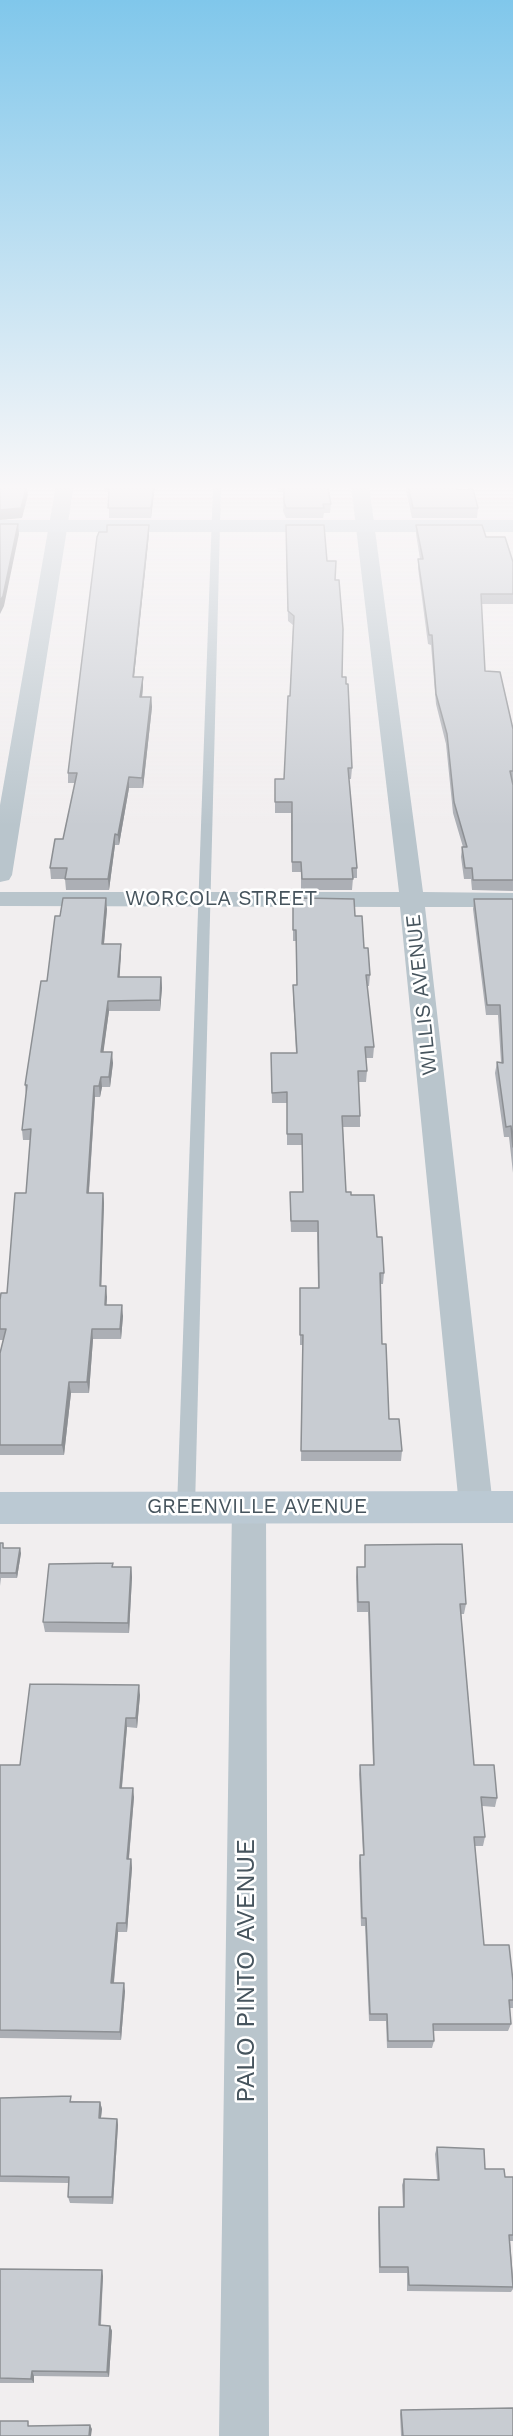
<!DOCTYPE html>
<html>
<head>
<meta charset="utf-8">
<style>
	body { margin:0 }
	canvas { display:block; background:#f1eeef }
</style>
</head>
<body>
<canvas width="513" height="2436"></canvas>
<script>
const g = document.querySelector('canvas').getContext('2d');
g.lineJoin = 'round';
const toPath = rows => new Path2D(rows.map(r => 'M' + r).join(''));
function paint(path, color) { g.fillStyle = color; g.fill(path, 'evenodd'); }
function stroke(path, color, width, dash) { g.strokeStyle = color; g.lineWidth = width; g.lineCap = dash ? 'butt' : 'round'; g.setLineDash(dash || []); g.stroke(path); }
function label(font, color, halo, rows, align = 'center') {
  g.font = font + ' "Work Sans",sans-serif'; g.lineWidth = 5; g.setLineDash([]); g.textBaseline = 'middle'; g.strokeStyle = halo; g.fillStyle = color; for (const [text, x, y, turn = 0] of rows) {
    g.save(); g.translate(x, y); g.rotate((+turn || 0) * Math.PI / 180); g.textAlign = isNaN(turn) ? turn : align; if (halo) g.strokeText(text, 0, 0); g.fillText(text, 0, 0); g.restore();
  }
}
paint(toPath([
	[213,485,221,485,195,1507,192,1512,186,1514,180,1512,177,1507,213,485]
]), '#b9c5cc');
paint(toPath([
	[56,485,74,485,12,875,9,880,0,882,0,805,56,485],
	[351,485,369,485,423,892,513,893,513,907,425,907,493,1506,488,1516,476,1521,464,1516,459,1506,400,907,0,906,0,892,399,892,351,485],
	[249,1492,261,1497,266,1507,269,2436,219,2436,232,1507,237,1497,249,1492]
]), '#b9c5cc');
paint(toPath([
	[0,520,513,520,513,532,0,532,0,520],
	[513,1491,513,1523,0,1524,0,1492,513,1491]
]), '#bbc9d3');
paint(toPath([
	[104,485,155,485,151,518,109,518,109,492,104,491],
	[277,485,329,485,329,492,331,504,330,513,324,513,323,518,286,518,283,511,284,492,278,492],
	[405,485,456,485,457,490,478,508,477,518,412,518],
	[149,525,149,534,134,677,143,677,143,687,142,697,151,697,152,707,143,788,129,788,119,845,115,845,109,890,66,890,65,879,51,879,50,868,63,839,75,783,68,783,68,773,107,532],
	[286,525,327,561,335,580,342,677,346,684,352,768,351,779,349,779,357,868,357,878,353,878,352,890,301,890,301,872,292,872,291,813,275,813,275,779,284,779,290,696,293,625,288,621],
	[416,525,486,537,513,562,513,604,481,604,485,671,513,729,513,891,472,890,471,879,464,879,461,857,462,847,463,847,453,813,446,744,436,704,431,645,428,644,418,568,418,559,420,559,416,534],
	[474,899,513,899,513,1173,509,1137,504,1137,495,1073,497,1062,501,1062,498,1015,486,1015,473,909],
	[293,906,355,916,364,948,370,975,369,986,367,986,374,1047,373,1058,366,1058,367,1071,366,1082,358,1082,360,1116,360,1127,343,1127,346,1192,351,1195,377,1237,384,1273,383,1284,380,1284,382,1344,389,1419,402,1451,401,1461,301,1461,303,1345,300,1345,300,1288,318,1288,317,1232,291,1232,290,1203,303,1192,302,1145,287,1145,287,1103,272,1103,271,1063,296,1053,293,996,293,985,297,985,296,941,293,941],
	[107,909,104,944,121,954,119,977,161,977,162,988,160,1011,109,1011,103,1052,113,1063,110,1087,102,1087,100,1097,95,1097,89,1193,103,1193,104,1203,101,1286,107,1297,106,1305,123,1316,121,1339,93,1339,89,1393,71,1393,64,1455,0,1455,0,1353,3,1340,0,1340,0,1300,7,1293,26,1193,31,1140,23,1140,22,1130,26,1094,25,1085,60,916],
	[0,1543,4,1548,21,1553,17,1578,1,1578,0,1586],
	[365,1545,466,1604,464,1614,461,1614,474,1765,497,1798,495,1807,482,1806,485,1837,483,1846,475,1846,484,1945,513,1981,513,2008,509,2008,511,2024,508,2031,433,2031,434,2041,432,2048,387,2048,386,2021,369,2021,365,1926,361,1926,359,1863,360,1855,363,1855,359,1774,360,1765,373,1765,368,1612,357,1612,356,1577,357,1567,365,1567],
	[113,1567,131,1567,132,1577,129,1633,45,1632,43,1622],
	[140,1695,137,1728,127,1727,122,1788,134,1797,129,1859,131,1859,132,1868,127,1932,118,1932,114,1983,125,1991,121,2040,0,2038,0,1768,20,1765],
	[0,2098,100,2102,102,2109,101,2118,117,2119,118,2125,113,2204,70,2203,68,2197,69,2183,0,2182],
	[437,2147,505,2177,513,2177,513,2241,510,2241,513,2278,513,2289,511,2292,407,2291,407,2273,379,2273,378,2213,379,2207,403,2207,402,2185,404,2179,437,2179,435,2154],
	[0,2269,103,2276,101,2325,110,2326,112,2331,109,2377,34,2376,34,2383,0,2383],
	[401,2410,513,2436,401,2436,400,2414]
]), '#acafb5');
paint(toPath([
	[27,485,28,495,22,518,0,520,0,510],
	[154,485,155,485,151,518,151,508],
	[18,524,19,534,4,606,0,614,0,601],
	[149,525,149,534,133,687,133,677],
	[143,677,143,687,141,707,140,697],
	[151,697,152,707,143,788,142,778],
	[129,777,129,788,119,845,118,835],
	[115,834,115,845,109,890,108,879],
	[106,898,107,909,103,954,102,944],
	[121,944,121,954,119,988,118,977],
	[161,977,162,988,160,1011,160,1000],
	[108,1001,109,1011,102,1063,101,1052],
	[112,1052,113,1063,110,1087,109,1077],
	[101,1077,102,1087,100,1097,99,1086],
	[94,1086,95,1097,88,1203,87,1193],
	[103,1193,104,1203,101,1297,100,1286],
	[106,1286,107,1297,106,1316,105,1305],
	[122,1305,123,1316,121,1339,120,1329],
	[92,1329,93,1339,89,1393,87,1382],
	[69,1382,71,1393,64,1455,62,1445],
	[20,1548,21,1553,17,1578,16,1573],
	[131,1567,132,1577,129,1633,128,1623],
	[139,1685,140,1695,137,1728,136,1718],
	[126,1718,127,1727,121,1796,120,1788],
	[133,1788,134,1797,128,1867,127,1859],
	[131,1859,132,1868,127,1932,126,1923],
	[117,1923,118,1932,113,1991,111,1983],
	[124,1983,125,1991,121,2040,120,2032],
	[100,2102,102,2109,100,2125,99,2118],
	[117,2119,118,2125,113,2204,112,2197],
	[102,2270,103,2276,100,2330,99,2325],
	[110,2326,112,2331,109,2377,107,2372],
	[32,2371,34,2376,34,2383,31,2379],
	[90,2425,92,2429,91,2436,89,2436]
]), '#8c8f93');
const building = toPath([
	[0,485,27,485,21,508,0,510,0,485],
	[109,485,154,485,151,508,108,508,109,485],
	[284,485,327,485,331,504,323,504,324,508,286,508,284,502,284,485],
	[408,485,456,485,457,490,473,489,478,508,413,508,408,485],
	[0,524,18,524,3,596,0,601,0,524],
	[107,525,149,525,133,677,143,677,140,697,151,697,142,778,129,777,118,835,115,834,108,879,65,879,67,868,50,868,55,839,63,839,77,773,68,773,97,537,99,532,107,532,107,525],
	[286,525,324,525,327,561,336,561,335,580,339,580,343,629,342,677,346,677,346,684,348,684,352,768,348,768,357,868,352,868,353,879,302,879,301,862,292,862,292,802,275,802,275,779,284,779,288,696,290,696,294,616,288,611,286,525],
	[416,525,482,525,486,537,505,537,513,562,513,594,481,594,485,671,500,672,513,729,513,771,510,771,513,785,513,880,473,880,472,868,465,868,462,847,467,847,454,802,447,734,436,694,432,635,429,635,418,559,423,559,416,525],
	[63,898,106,898,102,944,121,944,118,977,161,977,160,1000,108,1001,101,1052,112,1052,109,1077,101,1077,99,1086,94,1086,87,1193,103,1193,100,1286,106,1286,105,1305,122,1305,120,1329,92,1329,87,1382,69,1382,62,1445,0,1445,0,1353,6,1329,0,1329,0,1300,1,1293,7,1293,15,1193,26,1193,31,1129,22,1130,27,1085,25,1085,41,981,47,981,55,916,60,916,63,898],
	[302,898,354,899,355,916,362,916,364,948,368,948,370,975,366,975,374,1047,365,1047,367,1071,358,1071,360,1116,342,1116,346,1192,351,1192,351,1195,374,1195,377,1237,382,1237,384,1273,380,1273,382,1344,386,1344,389,1419,399,1419,402,1451,301,1451,303,1335,300,1335,300,1288,319,1288,318,1221,291,1221,290,1192,303,1192,302,1134,287,1134,287,1092,272,1093,271,1053,297,1053,293,985,297,985,296,930,293,930,293,906,302,906,302,898],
	[474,899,513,899,513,1147,511,1126,506,1127,497,1062,503,1063,500,1005,487,1005,474,899],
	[0,1543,3,1543,3,1548,20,1548,16,1573,0,1573,0,1543],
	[462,1544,466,1604,460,1604,474,1765,494,1765,497,1798,481,1797,485,1837,474,1837,484,1945,509,1945,513,1981,513,2000,509,2000,511,2024,433,2024,434,2041,388,2041,387,2014,370,2014,366,1918,362,1918,360,1855,364,1855,360,1765,374,1765,369,1602,358,1602,357,1567,365,1567,365,1545,462,1544],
	[113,1563,112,1567,131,1567,128,1623,43,1622,49,1564,113,1563],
	[30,1684,139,1685,136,1718,126,1718,120,1788,133,1788,127,1859,131,1859,126,1923,117,1923,111,1983,124,1983,120,2032,0,2030,0,1765,20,1765,30,1684],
	[71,2096,70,2102,100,2102,99,2118,117,2119,112,2197,68,2197,69,2177,0,2176,0,2098,71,2096],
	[437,2147,484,2149,485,2169,504,2169,505,2177,513,2177,513,2235,509,2235,513,2287,409,2285,408,2267,380,2267,379,2207,404,2207,404,2179,439,2180,437,2147],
	[0,2269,102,2270,99,2325,110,2326,107,2372,32,2371,31,2379,0,2378,0,2269],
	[513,2408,513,2436,403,2436,401,2410,513,2408],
	[0,2421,28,2421,28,2426,90,2425,89,2436,0,2436,0,2421]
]);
paint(building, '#c8ccd2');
stroke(building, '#8c8f93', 1.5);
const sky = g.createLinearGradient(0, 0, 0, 826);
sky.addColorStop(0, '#80c7eb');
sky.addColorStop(0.59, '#f9f7f8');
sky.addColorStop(1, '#f9f7f800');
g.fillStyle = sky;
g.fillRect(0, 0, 513, 826);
label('21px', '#46545d', '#fff', [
	["WORCOLA STREET",221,899],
	["WILLIS AVENUE",422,995,-96],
	["GREENVILLE AVENUE",257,1507]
]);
label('26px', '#46545d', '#fff', [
	["PALO PINTO AVENUE",246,1971,-90]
]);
</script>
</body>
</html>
